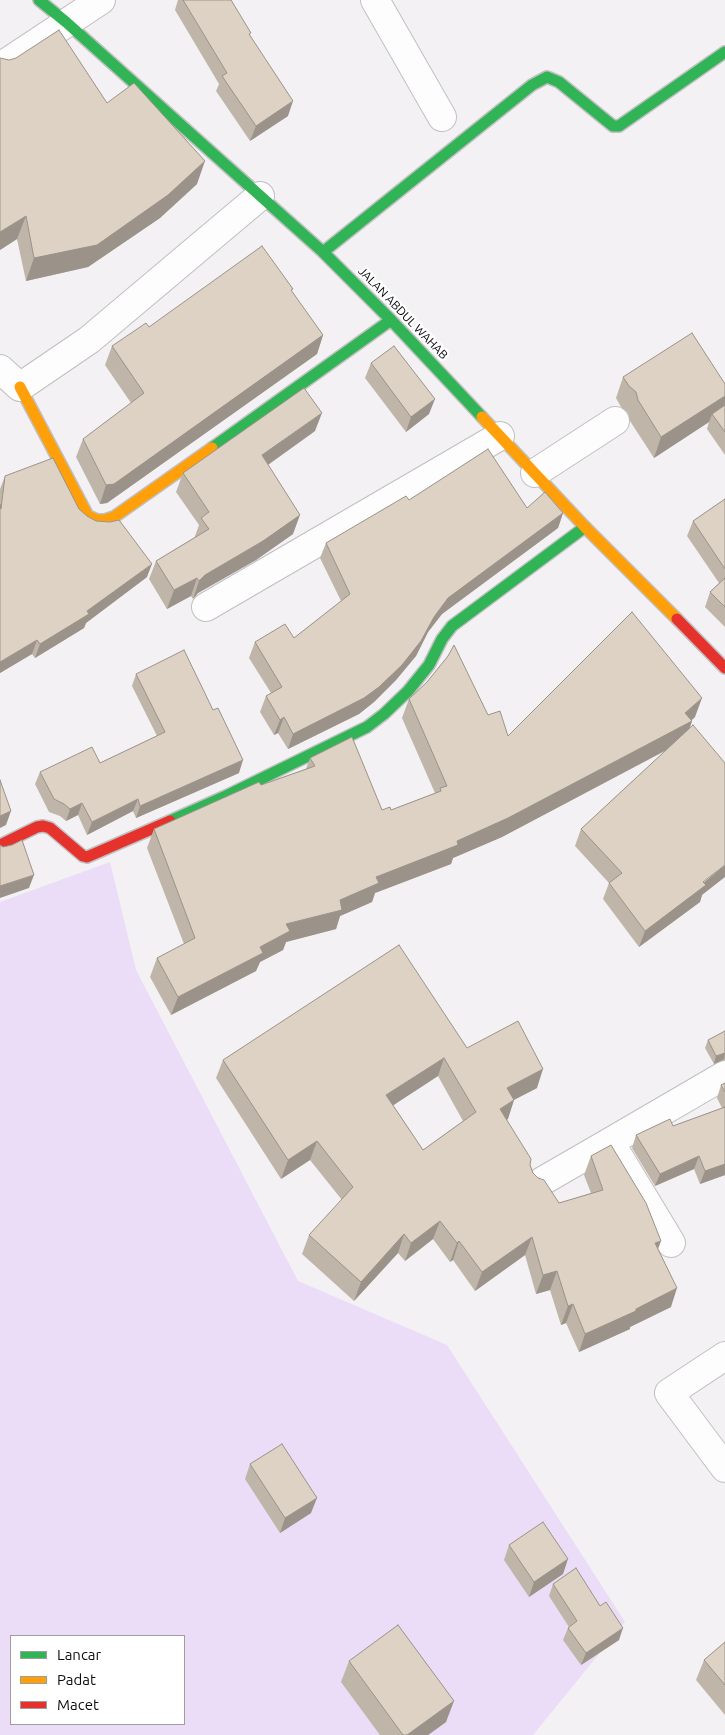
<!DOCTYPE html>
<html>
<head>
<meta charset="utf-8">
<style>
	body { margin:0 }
	#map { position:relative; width:725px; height:1735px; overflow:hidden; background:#f3f1f4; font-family:Ubuntu,sans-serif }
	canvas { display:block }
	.legend { position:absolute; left:10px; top:1635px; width:175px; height:90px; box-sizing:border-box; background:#fff; border:1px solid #9e9e9e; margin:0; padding:6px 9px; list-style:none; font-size:15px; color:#0d0c0d }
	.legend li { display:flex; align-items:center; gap:10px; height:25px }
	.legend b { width:25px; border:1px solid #9e9e9e }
</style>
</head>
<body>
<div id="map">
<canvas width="725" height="1735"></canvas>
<ul class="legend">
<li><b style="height:6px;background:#30b455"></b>Lancar</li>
<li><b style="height:6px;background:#ff9f0a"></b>Padat</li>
<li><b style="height:6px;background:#e5322d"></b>Macet</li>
</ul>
</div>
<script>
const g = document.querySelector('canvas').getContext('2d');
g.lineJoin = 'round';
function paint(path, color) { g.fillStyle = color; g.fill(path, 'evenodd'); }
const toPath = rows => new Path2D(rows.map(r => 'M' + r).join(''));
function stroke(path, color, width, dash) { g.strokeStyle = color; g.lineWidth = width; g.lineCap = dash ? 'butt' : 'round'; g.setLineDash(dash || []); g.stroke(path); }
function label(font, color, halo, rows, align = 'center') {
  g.font = font + ' Ubuntu,sans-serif'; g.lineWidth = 4.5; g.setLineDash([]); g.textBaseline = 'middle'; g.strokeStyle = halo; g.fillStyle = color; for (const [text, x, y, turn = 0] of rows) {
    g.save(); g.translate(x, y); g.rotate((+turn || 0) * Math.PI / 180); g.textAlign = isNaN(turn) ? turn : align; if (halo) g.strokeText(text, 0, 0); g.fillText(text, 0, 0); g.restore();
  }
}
paint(toPath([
	[110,862,136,970,298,1281,447,1345,625,1622,533,1735,0,1735,0,902],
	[11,1636,184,1636,184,1724,11,1724]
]), '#ebdcf7');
const street = toPath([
	[375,0,442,117],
	[0,67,101,0],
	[0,369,20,387,89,340,260,196],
	[535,473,615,421],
	[206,607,500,436],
	[539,1183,610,1142],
	[671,1243,610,1142,725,1075],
	[725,1356,669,1393,725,1468]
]);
const fast = toPath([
	[39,0,66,22,323,252,391,320,482,417],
	[323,252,532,85,547,77,559,82,613,126,619,126,725,52],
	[212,448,391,320],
	[170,821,226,796,367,727,384,714,408,691,429,665,442,639,452,626,585,527]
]);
const slow = toPath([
	[20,387,88,516,97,520,105,520,114,517,212,448],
	[482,417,585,527,677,619]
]);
const jam = toPath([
	[677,619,725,668],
	[0,845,37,827,43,826,50,828,83,856,87,857,170,821]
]);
stroke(street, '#c0bfc1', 30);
stroke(fast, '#c0bfc1', 14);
stroke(slow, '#c0bfc1', 14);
stroke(jam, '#c0bfc1', 14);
stroke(street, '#fdfdfd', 28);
stroke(fast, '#30b455', 11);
stroke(slow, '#ff9f0a', 11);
stroke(jam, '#e5322d', 11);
paint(toPath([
	[178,0,231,0,250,35,288,116,250,141,216,91,219,84,175,10],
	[107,103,197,184,160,218,88,267,26,281,17,239,0,250],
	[292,292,323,335,317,354,107,503,100,504,76,457,83,439,131,403,105,365,112,346,149,327],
	[371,363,429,414,406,432,365,378],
	[623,377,725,384,725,455,707,429,709,422,654,458,630,421,628,413,621,407,616,398],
	[315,431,268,465,293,534,256,560,198,593,193,599,191,596,167,609,149,579,156,561,195,537,195,536,199,525,176,492,183,473],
	[5,476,79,509,147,577,86,623,84,628,35,658,32,654,0,673,0,489],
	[725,499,725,627,705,607,710,592,719,583,687,536,693,521],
	[409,500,527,508,563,513,558,528,442,614,428,632,416,656,396,680,374,702,359,714,288,749,278,733,274,735,260,712,266,696,271,693,249,658,255,642,294,638,341,601,320,558,326,543],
	[136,674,239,773,136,818,133,811,87,835,78,815,66,821,60,816,49,812,35,784,40,772,100,763,157,736,132,686],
	[409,699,488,715,508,736,695,717,691,721,692,721,690,728,702,895,700,902,639,947,603,899,609,883,575,846,581,829,665,751,502,837,453,858,451,864,375,893,372,902,340,916,336,929,286,942,283,950,260,962,256,971,171,1015,150,977,157,958,184,944,147,848,154,829,261,785,306,769,310,758,382,810,391,810,435,793,402,718],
	[725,1031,725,1060,714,1064,705,1048,708,1040],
	[467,1048,537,1088,514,1100,507,1120,530,1165,533,1173,559,1203,591,1193,584,1175,591,1156,658,1249,671,1307,630,1327,630,1329,579,1352,566,1323,561,1325,550,1290,536,1294,525,1255,475,1291,453,1260,450,1262,433,1239,405,1261,398,1253,354,1301,302,1254,309,1235,342,1200,310,1160,281,1179,216,1078,223,1060],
	[438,1076,463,1121,423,1150,393,1105],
	[725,1083,725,1175,700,1184,694,1169,655,1186,632,1148,636,1135,673,1126,722,1108,717,1098,721,1085],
	[250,1464,311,1513,280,1533,245,1479],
	[509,1545,563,1574,529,1597,504,1560],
	[553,1584,619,1640,581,1665,563,1640,568,1628,569,1627,549,1596],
	[725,1642,725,1715,696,1680,704,1660],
	[349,1661,446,1722,428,1735,380,1735,341,1682]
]), '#bfb5a9');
paint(toPath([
	[293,101,288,116,250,141,256,126],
	[205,161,197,184,160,218,88,267,26,281,34,258],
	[26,216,17,239,0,250,0,232],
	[323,335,317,354,107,503,100,504,106,485],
	[725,396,725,408,712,414,709,422,654,458,661,437],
	[435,399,429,414,406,432,411,417],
	[322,413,315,431,255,474,262,455],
	[563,513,558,528,442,614,428,632,416,656,396,680,374,702,359,714,288,749,293,734,434,617,448,598],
	[300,515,293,534,256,560,198,593,193,599,199,581,205,575],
	[152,564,147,577,86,623,84,628,35,658,40,644,87,611],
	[197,578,191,596,167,609,174,590],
	[37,640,32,654,0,673,0,662],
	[702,698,695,717,688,723,692,721,685,740,502,837,453,858,451,864,375,893,372,902,340,916,336,929,286,942,283,950,260,962,256,971,171,1015,178,997,260,947,286,924,340,900,376,877,457,841,685,713],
	[284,717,278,733,274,735,280,720],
	[243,760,239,773,136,818,140,806],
	[138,799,133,811,87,835,92,822],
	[82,803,78,815,66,821,70,809],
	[11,811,6,825,0,828,0,816],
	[725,865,725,877,702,895,700,902,639,947,645,931],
	[34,875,29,888,0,898,0,886],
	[725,1053,724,1059,714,1064,716,1056],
	[444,1058,438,1076,380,1114,386,1095],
	[543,1069,537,1088,500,1107,507,1088],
	[514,1100,508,1119,493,1128,500,1109],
	[317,1141,310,1160,281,1179,288,1160],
	[699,1156,694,1169,655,1186,660,1174],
	[725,1164,725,1175,700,1184,705,1171],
	[440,1221,433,1239,405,1261,411,1243],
	[404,1234,398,1253,354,1301,361,1282],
	[532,1237,525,1255,475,1291,482,1272],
	[459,1241,453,1260,450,1262,457,1243],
	[661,1241,654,1260,655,1243],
	[557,1271,550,1290,536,1294,543,1275],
	[677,1288,671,1307,630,1327,630,1329,579,1352,585,1334],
	[573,1304,566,1323,561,1325,568,1306],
	[317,1498,311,1513,280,1533,285,1518],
	[568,1559,563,1574,529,1597,534,1582],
	[623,1628,619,1640,581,1665,586,1653],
	[454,1701,446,1722,428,1735,407,1735]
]), '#9b9389');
const building = toPath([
	[183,0,231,0,251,33,249,34,293,101,256,126,222,76,227,73,183,0],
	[59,30,107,103,134,83,205,161,168,195,97,245,34,258,26,216,0,232,0,58,9,60,16,58,59,30],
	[262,246,293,289,291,290,323,335,114,484,106,485,83,439,144,393,112,346,146,323,149,327,262,246],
	[692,333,725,384,725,396,661,437,638,400,636,392,629,386,623,377,692,333],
	[394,346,435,399,411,417,371,363,394,346],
	[304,388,322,413,262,455,300,515,263,541,205,575,199,581,197,578,174,590,156,561,209,529,201,518,209,512,183,473,304,388],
	[725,405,725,432,712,414,725,405],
	[488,449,527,508,545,492,563,513,448,598,434,617,421,641,402,665,379,687,364,698,293,734,284,717,280,720,266,696,282,687,255,642,285,624,294,638,350,594,326,543,406,496,409,500,488,449],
	[53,458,79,509,87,516,96,521,110,522,119,520,152,564,87,611,89,614,40,644,37,640,0,662,0,504,1,509,5,476,53,458],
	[725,499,725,569,693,521,725,499],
	[725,578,725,607,710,592,725,578],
	[632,612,702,698,685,713,692,721,508,818,457,841,458,845,376,877,379,883,340,900,342,910,286,924,290,931,260,947,263,953,178,997,157,958,195,938,154,829,259,782,261,785,315,766,310,758,352,737,382,810,390,807,391,810,441,791,440,788,447,786,409,699,427,682,448,656,454,645,488,715,500,711,508,736,632,612],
	[184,650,213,710,218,708,243,760,140,806,138,799,92,822,82,803,70,809,64,804,54,799,40,772,92,747,100,763,165,732,136,674,184,650],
	[693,725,725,763,725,865,703,882,706,885,645,931,609,883,622,873,581,829,693,725],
	[0,780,11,811,0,816,0,780],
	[22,840,34,875,0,886,0,845,3,847,12,845,22,840],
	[399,945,467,1048,518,1021,543,1069,507,1088,514,1100,500,1109,531,1159,530,1165,533,1173,538,1178,544,1180,559,1203,603,1190,591,1156,611,1145,646,1203,661,1241,655,1243,677,1288,636,1309,636,1311,585,1334,573,1304,568,1306,557,1271,543,1275,532,1237,482,1272,459,1241,457,1243,440,1221,411,1243,404,1234,361,1282,309,1235,353,1187,317,1141,288,1160,223,1060,399,945],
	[444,1058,476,1112,423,1150,386,1095,444,1058],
	[725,1031,725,1053,716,1056,708,1040,725,1031],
	[725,1083,725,1092,721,1085,725,1083],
	[725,1107,725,1164,705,1171,699,1156,660,1174,636,1135,670,1119,673,1126,725,1107],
	[282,1444,317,1498,285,1518,250,1464,282,1444],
	[543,1522,568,1559,534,1582,509,1545,543,1522],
	[576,1568,600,1606,606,1602,623,1628,586,1653,568,1628,577,1621,553,1584,576,1568],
	[398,1625,454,1701,407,1735,403,1735,349,1661,398,1625],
	[725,1642,725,1685,704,1660,725,1642]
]);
paint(building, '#ded2c4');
stroke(building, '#9b9389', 1);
label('12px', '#0d0c0d', '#fff', [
	["JALAN ABDUL WAHAB",403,313,46]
]);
</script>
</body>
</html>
